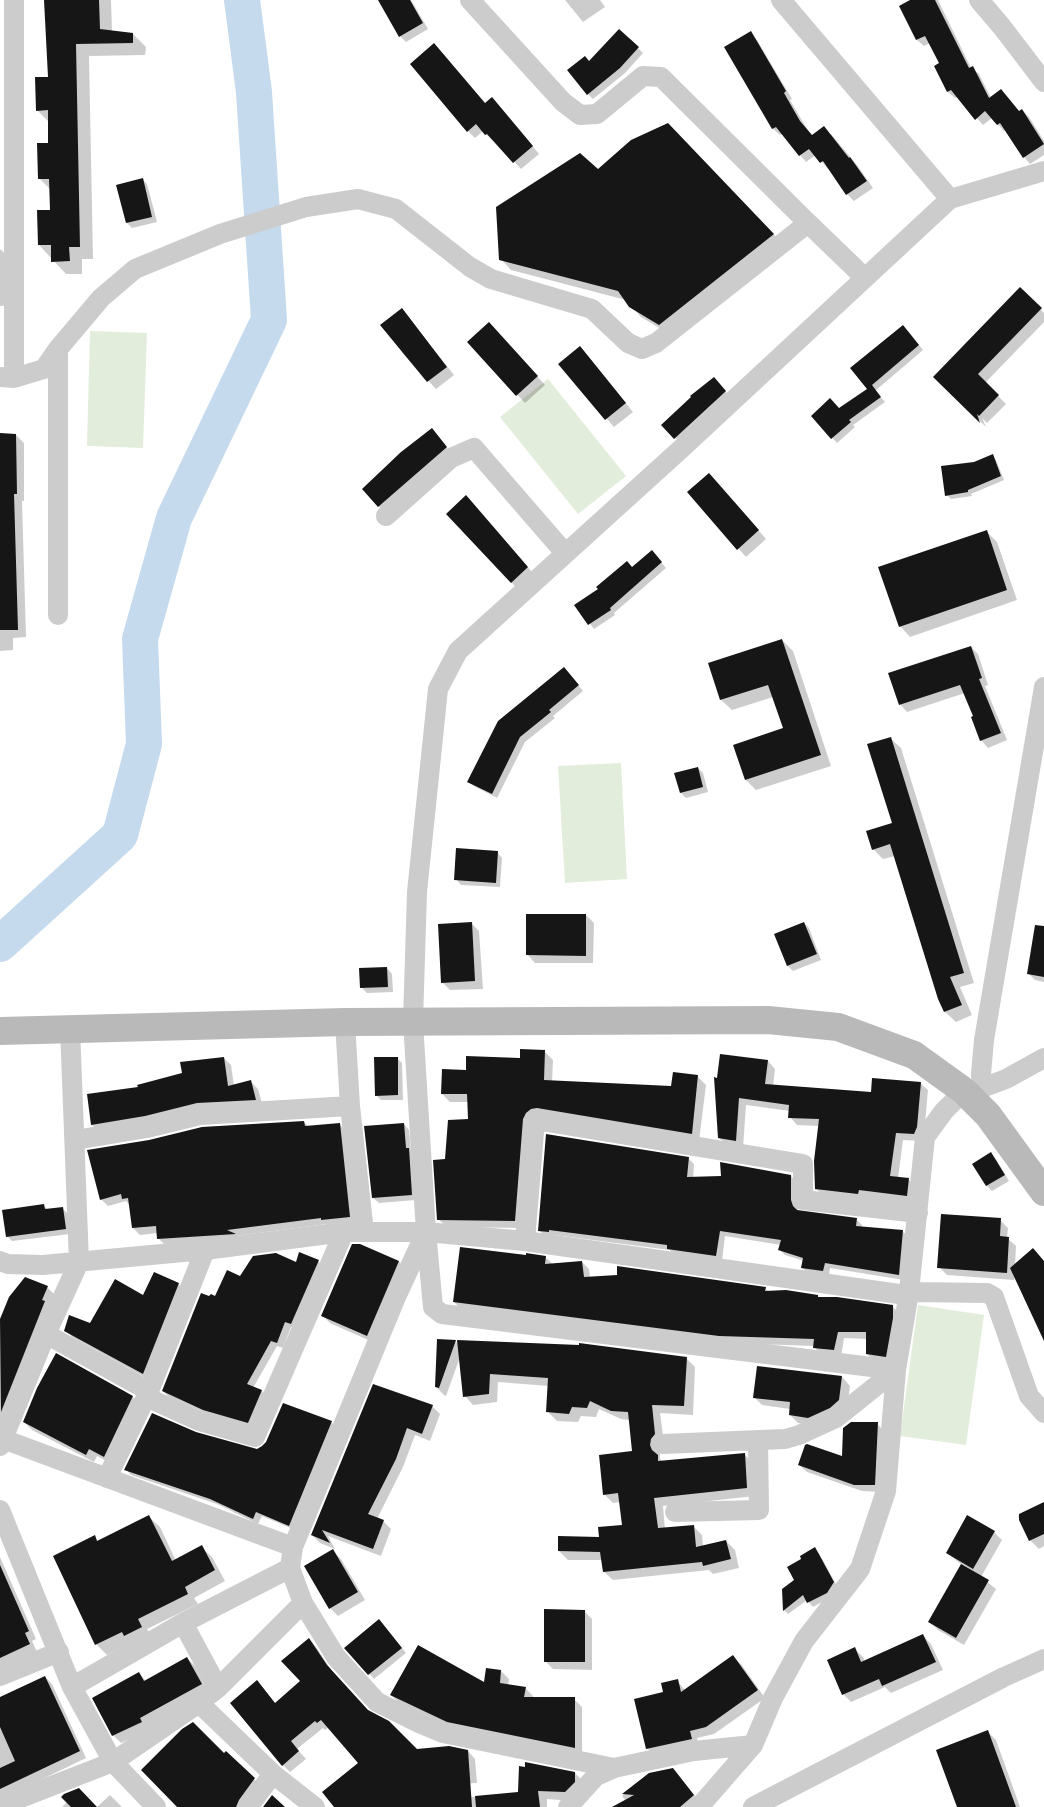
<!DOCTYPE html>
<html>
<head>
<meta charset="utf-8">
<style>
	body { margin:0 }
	canvas { display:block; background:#fff }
</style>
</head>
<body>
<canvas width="1044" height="1807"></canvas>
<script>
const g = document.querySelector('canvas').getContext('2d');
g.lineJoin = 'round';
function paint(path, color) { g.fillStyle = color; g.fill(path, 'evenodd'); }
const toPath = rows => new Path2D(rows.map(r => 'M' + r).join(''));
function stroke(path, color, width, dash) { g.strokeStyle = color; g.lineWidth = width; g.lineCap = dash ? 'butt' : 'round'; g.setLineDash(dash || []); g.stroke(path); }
paint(toPath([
	[90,331,147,333,143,448,87,446],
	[548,379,626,476,578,514,500,417],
	[621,763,627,879,565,883,558,766],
	[918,1305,984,1315,966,1445,900,1436]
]), '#e3eddb');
paint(toPath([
	[46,0,111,0,112,32,133,34,146,47,145,55,89,56,93,259,82,259,82,274,66,274,39,245,51,211,51,190,39,178,50,144,49,122,37,110,50,78],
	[380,0,411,0,428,29,406,42,400,36],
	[565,0,600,0,605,7,583,22],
	[913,0,938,0,971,68,979,74,991,98,1020,112,1022,110,1029,117,1044,141,1044,155,1030,164,1024,157,1006,130,1004,131,992,118,983,125,958,97,955,98,948,92,935,67,941,64,930,43,924,46,917,40,901,6],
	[619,30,643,53,625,73,593,99,588,94],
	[750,33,757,40,792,99,790,100,807,129,812,136,831,134,857,165,873,188,854,201,847,194,829,168,828,169,816,155,806,162,783,134,780,135,773,129,725,48],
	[485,105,499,106,539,154,521,169,494,140,493,141,483,131,475,138,468,131],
	[678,135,784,245,671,335,641,317,626,300,511,270,501,259,598,170],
	[142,179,147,184,157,222,132,228,127,223,117,185],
	[0,249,8,256,11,305,0,306],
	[1020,289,1044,313,1044,322,985,383,1006,404,987,423,982,418,986,427,935,377],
	[402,310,454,375,436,389,405,356,382,326],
	[908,331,923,350,875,391,885,402,853,425,855,427,837,443,812,416,839,410,869,389],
	[497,332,545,385,525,403,469,342],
	[588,356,633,412,614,427,592,402],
	[719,383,730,397,680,443,663,425],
	[0,435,16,435,24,443,24,501,22,501,26,637,13,638,13,650,0,651],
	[437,435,451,453,384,512,363,489],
	[992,456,996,460,1004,480,971,494,972,496,951,499,947,495,974,463],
	[717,482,766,539,746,557,689,492],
	[471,501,532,572,516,587,511,582],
	[986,531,997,542,1017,600,910,637,900,626],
	[656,556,666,568,614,613,615,615,594,629,576,605,632,568],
	[782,640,793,651,831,766,756,790,746,780,784,729,773,697,732,710,721,700,710,664],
	[971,647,978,654,988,685,985,686,1007,740,988,748,981,740,975,716,965,693,907,712,900,704],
	[569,674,583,691,553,716,555,718,525,742,497,798,474,786,469,781],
	[890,738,901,748,974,983,960,987,972,1015,956,1022,945,1012,940,998,895,856,883,859,873,849,893,823],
	[698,768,703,773,708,792,686,798,681,793],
	[497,852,502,858,500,887,461,885,456,879],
	[586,915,594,923,593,963,535,963,527,954],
	[471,923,479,931,483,989,450,990,442,982],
	[804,923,809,928,821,960,793,971,788,966,776,934],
	[1044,930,1044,982,1035,980,1028,973],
	[387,968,392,974,393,992,367,993,362,988],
	[545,1052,553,1060,552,1082,672,1088,697,1076,706,1085,699,1141,546,1116,523,1228,447,1227,438,1219,446,1160,469,1120,468,1102,450,1102,442,1094,467,1071,521,1060],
	[721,1056,768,1061,775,1069,773,1086,872,1093,920,1083,928,1090,924,1135,921,1141,903,1140,898,1178,908,1179,916,1187,914,1203,824,1196,816,1189,819,1126,797,1125,790,1117,790,1111,746,1105,743,1148,727,1145,719,1138,718,1079],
	[224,1058,231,1065,234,1086,251,1082,258,1089,263,1107,99,1132,92,1125,139,1089,183,1074],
	[397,1058,402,1063,403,1100,381,1100,376,1095],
	[304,1122,309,1127,339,1124,346,1131,357,1224,327,1224,236,1236,241,1240,165,1245,158,1238,158,1233,140,1235,133,1228,130,1205,126,1201,108,1206,101,1199],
	[404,1124,409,1130,411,1151,414,1154,416,1200,379,1203,373,1198,366,1127],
	[991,1154,996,1159,1009,1181,992,1191,987,1186,974,1164],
	[688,1158,694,1164,693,1178,791,1176,796,1182,798,1211,856,1219,862,1225,862,1227,903,1232,909,1237,904,1280,830,1268,829,1276,808,1273,802,1268,804,1261,785,1255,779,1249,781,1245,725,1236,722,1261,674,1255,670,1250,554,1235,545,1236,539,1230],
	[44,1206,48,1210,62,1208,68,1214,70,1234,12,1241,7,1236],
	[1000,1220,1008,1228,1007,1238,1016,1246,1015,1265,1044,1261,1044,1338,1015,1274,1014,1280,947,1275,939,1267],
	[360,1245,399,1262,407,1270,375,1343,330,1323,322,1315],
	[545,1257,553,1264,582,1262,589,1269,590,1278,765,1288,769,1292,818,1296,820,1298,892,1306,899,1313,893,1363,874,1361,867,1354,867,1339,844,1338,841,1357,821,1354,814,1347,814,1346,727,1343,461,1309,454,1302],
	[318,1261,324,1267,297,1329,291,1327,283,1348,277,1346,253,1388,262,1391,267,1397,254,1428,210,1415,169,1397,163,1391,210,1298,216,1297,240,1278,296,1264],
	[178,1284,185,1291,150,1380,72,1337,66,1330,91,1324,144,1297],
	[47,1287,58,1298,0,1452,0,1318,2,1319],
	[455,1341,459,1345,686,1358,695,1367,693,1415,660,1413,664,1443,660,1448,660,1459,663,1462,744,1454,753,1463,755,1496,663,1506,665,1529,693,1526,702,1535,703,1547,726,1541,735,1550,739,1568,713,1574,709,1570,613,1580,604,1572,602,1560,568,1560,559,1551,600,1538,623,1526,620,1502,613,1503,604,1494,633,1453,630,1420,621,1419,599,1409,596,1417,581,1416,578,1422,557,1421,548,1412,549,1386,498,1382,497,1402,473,1405,465,1396,460,1357,446,1396,444,1395,436,1387],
	[57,1355,133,1397,141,1405,112,1464,97,1456,94,1462,32,1430,24,1422],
	[842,1377,850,1386,847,1408,817,1425,798,1423,790,1415,790,1409,762,1405,754,1397],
	[374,1385,432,1406,440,1414,430,1441,415,1435,403,1467,377,1519,383,1521,391,1529,381,1556,328,1536,335,1549,320,1543,312,1535],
	[331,1422,337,1428,295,1530,262,1516,258,1524,217,1504,131,1475,126,1469,195,1434,252,1450,263,1448],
	[877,1424,884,1431,881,1492,862,1491,807,1472,799,1465,843,1458],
	[1044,1503,1044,1546,1039,1549,1030,1540,1018,1516],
	[149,1517,160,1527,176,1561,201,1547,212,1557,225,1581,194,1598,198,1604,147,1629,152,1638,132,1642,107,1655,96,1644,94,1537,99,1542],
	[994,1532,1002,1540,981,1577,996,1589,964,1645,938,1630,930,1622,962,1565,947,1553],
	[814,1549,819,1553,838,1588,831,1597,813,1607,807,1600,788,1614,784,1610,803,1559],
	[333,1551,341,1559,365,1600,338,1616,330,1608],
	[0,1557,36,1639,32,1641,37,1652,0,1666],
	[584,1611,592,1619,592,1670,553,1669,545,1661],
	[384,1626,406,1653,374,1679,346,1648],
	[923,1636,931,1644,943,1670,891,1693,885,1687,851,1702,843,1694,855,1649,863,1657,865,1662],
	[309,1639,316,1647,334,1674,369,1712,417,1750,468,1751,475,1759,477,1783,447,1784,446,1807,336,1807,360,1764,329,1727,325,1730,323,1728,297,1749,306,1759,290,1772,283,1765,257,1682,276,1704,302,1681],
	[733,1657,741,1664,765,1698,714,1734,697,1738,699,1747,655,1756,647,1748,665,1693,677,1681,686,1691],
	[187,1658,195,1666,209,1692,149,1730,121,1743,113,1735,139,1673,146,1681],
	[501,1671,509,1679,508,1686,525,1688,533,1696,533,1699,574,1699,582,1707,582,1755,456,1729,399,1703,391,1695,485,1684],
	[45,1677,52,1684,86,1758,3,1798,0,1804,0,1698],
	[988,1732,996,1740,1020,1807,958,1807],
	[224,1755,261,1785,245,1807,185,1807],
	[673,1769,701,1803,696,1807,614,1807,626,1801,622,1796,650,1774],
	[575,1773,584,1782,574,1801,547,1799,547,1807,464,1807,464,1798,519,1793],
	[110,1795,122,1807,97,1807],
	[67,1802,96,1807,62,1807]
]), '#0003');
stroke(toPath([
	[0,944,120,835,144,744,140,639,174,518,269,320,254,92,242,0]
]), '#c6daee', 36);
paint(toPath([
	[44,0,99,0,100,29,133,33,133,43,76,44,80,247,69,247,70,261,51,262,51,245,38,245,37,210,50,210,49,179,38,179,37,143,48,143,48,110,36,111,35,77,48,77],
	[378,0,410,0,423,23,399,37],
	[910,0,935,0,969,68,973,66,989,98,1001,89,1019,111,1022,109,1044,144,1023,158,1000,123,997,125,985,111,975,120,951,90,947,92,934,66,939,63,925,36,916,40,899,6],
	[619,29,639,47,620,68,587,95,567,70,585,56,589,61],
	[751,31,786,91,784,93,800,121,812,135,824,126,849,158,850,157,867,181,846,195,823,161,820,163,809,149,799,156,776,127,772,129,724,47],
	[434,43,485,103,492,97,533,146,513,163,487,134,485,135,476,124,467,132,410,64],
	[668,123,774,234,659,325,629,307,618,291,499,260,496,207,580,153,598,169,631,140],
	[143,178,152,217,126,223,116,185],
	[1020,287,1042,308,978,374,999,395,979,416,977,414,980,423,933,377],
	[402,308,447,367,427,382,380,325],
	[489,322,538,376,516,396,467,342],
	[903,325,919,345,872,385,881,397,849,420,851,422,831,439,811,416,830,398,839,408,867,389,850,368],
	[580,346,626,403,605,420,558,364],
	[714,377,726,391,674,439,661,425,691,397,690,396],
	[432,428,447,447,378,507,362,489,401,452],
	[0,433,16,434,17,494,14,494,18,630,0,630],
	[993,454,1001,476,968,490,968,492,945,496,941,466,974,462],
	[709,473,759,530,737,550,687,492],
	[466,495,528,567,511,583,446,514],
	[987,530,1007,590,899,627,878,567],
	[652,550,662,562,610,608,611,610,588,625,574,605,598,589,596,587,627,561,632,567],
	[782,639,821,755,745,780,733,745,783,728,768,685,720,700,708,663],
	[971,646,982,678,979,679,1001,733,980,741,971,717,973,716,960,685,899,705,888,673],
	[564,667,579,685,549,710,551,712,520,737,492,794,467,782,498,721],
	[891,737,964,973,950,977,962,1005,944,1012,938,999,890,844,872,850,866,831,892,823,867,744],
	[698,767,703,787,680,793,674,773],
	[456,848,498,851,496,883,454,880],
	[526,914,586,914,586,956,526,955],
	[472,922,475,981,441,983,438,924],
	[804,922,817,954,787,966,774,934],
	[1035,925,1044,926,1044,977,1027,974],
	[387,967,388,987,360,988,359,968],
	[520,1049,545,1050,544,1080,671,1086,673,1072,698,1075,692,1134,537,1108,531,1109,526,1113,523,1119,515,1221,437,1220,433,1160,445,1159,448,1120,468,1119,467,1094,441,1094,442,1069,466,1070,466,1056,520,1058],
	[720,1054,768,1060,765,1084,871,1092,872,1078,921,1082,917,1127,914,1134,896,1133,890,1176,909,1178,907,1196,859,1190,858,1194,815,1189,814,1161,819,1119,788,1118,789,1105,739,1098,736,1141,718,1138,714,1077,717,1078],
	[224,1057,228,1086,251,1080,256,1100,197,1103,145,1116,91,1125,87,1094,138,1087,137,1085,182,1073,180,1062],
	[374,1057,398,1057,398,1095,375,1096],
	[304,1121,305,1126,340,1123,350,1217,321,1220,321,1218,227,1230,236,1234,157,1239,156,1226,132,1228,128,1198,122,1199,121,1194,100,1200,87,1150,149,1140,202,1127],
	[404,1123,406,1148,409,1148,412,1195,372,1198,364,1126],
	[546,1134,689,1157,687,1177,721,1176,720,1162,791,1175,791,1200,793,1206,797,1210,857,1218,856,1226,903,1230,899,1275,825,1263,823,1271,801,1268,803,1258,778,1250,781,1240,720,1231,716,1256,667,1249,667,1245,549,1230,549,1232,538,1231],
	[991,1152,1005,1175,986,1186,972,1164],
	[44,1204,45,1209,63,1207,66,1229,6,1237,2,1210],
	[941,1214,1001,1218,1000,1236,1009,1237,1007,1273,937,1268],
	[352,1244,360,1244,399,1261,367,1336,321,1316],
	[460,1247,526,1255,526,1253,546,1256,545,1264,582,1261,584,1277,617,1275,617,1266,766,1287,765,1291,786,1290,818,1295,818,1297,837,1297,893,1305,893,1318,886,1357,866,1354,866,1332,838,1332,834,1350,813,1348,814,1339,719,1336,453,1302],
	[1033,1248,1044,1261,1044,1341,1010,1268],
	[299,1252,319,1260,291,1324,285,1322,277,1343,271,1341,247,1384,262,1390,248,1423,203,1410,162,1391,201,1293,209,1296,211,1294,215,1296,227,1270,240,1276,253,1256,276,1253,296,1262],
	[154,1272,179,1283,143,1374,64,1331,69,1315,90,1323,115,1279,143,1295],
	[25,1277,48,1286,42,1300,45,1301,1,1412,0,1319,9,1297],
	[437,1339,456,1340,439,1388,435,1387],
	[457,1340,579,1345,579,1343,687,1357,684,1406,652,1405,655,1434,651,1439,650,1445,652,1450,658,1455,658,1461,745,1453,747,1488,654,1498,658,1528,694,1525,696,1547,726,1540,731,1559,703,1566,702,1562,603,1572,600,1552,558,1551,558,1536,599,1537,598,1527,622,1525,618,1493,603,1495,599,1455,632,1451,628,1412,611,1411,590,1401,587,1408,572,1407,569,1414,546,1412,548,1378,490,1374,489,1394,463,1397],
	[56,1353,133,1396,104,1457,89,1449,86,1455,23,1422,37,1388],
	[757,1366,842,1376,839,1400,830,1408,808,1418,789,1415,790,1402,753,1398],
	[373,1384,433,1405,422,1434,407,1428,396,1459,368,1514,384,1520,373,1549,322,1530,330,1543,311,1535],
	[283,1403,332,1421,289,1526,256,1512,253,1519,210,1499,124,1470,152,1413,196,1432,257,1449,262,1446,266,1442],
	[851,1422,878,1422,875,1485,854,1485,798,1465,805,1445,807,1444,842,1456,843,1428],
	[1044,1502,1044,1534,1029,1541,1019,1520,1019,1514],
	[149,1515,172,1561,202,1545,215,1570,185,1587,188,1594,138,1619,142,1627,124,1636,122,1632,95,1645,53,1556,95,1535,97,1541],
	[967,1515,995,1531,973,1569,946,1553],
	[815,1547,834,1582,827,1593,807,1603,803,1595,783,1611,782,1589,794,1580,787,1567,801,1559,800,1556],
	[333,1549,358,1592,329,1609,304,1566],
	[961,1564,989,1580,956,1638,928,1622],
	[0,1565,29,1631,25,1633,30,1644,0,1658],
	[544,1609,585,1610,585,1662,544,1662],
	[379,1619,402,1648,368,1675,344,1648],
	[923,1634,936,1662,882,1686,879,1679,842,1695,827,1660,855,1647,861,1662],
	[309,1638,327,1665,368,1710,389,1721,417,1749,449,1746,468,1750,472,1807,334,1807,322,1792,358,1763,321,1720,317,1723,315,1721,291,1741,299,1751,282,1766,230,1703,257,1680,275,1703,300,1681,281,1661],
	[418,1645,484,1682,486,1668,501,1670,500,1683,526,1687,524,1697,575,1697,575,1748,447,1722,390,1695],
	[733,1655,758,1690,706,1727,690,1731,692,1739,646,1749,634,1699,663,1692,661,1683,678,1679,681,1692],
	[187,1657,202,1684,140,1718,142,1722,112,1736,92,1698,139,1672,144,1681],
	[45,1676,80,1751,0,1789,0,1768,15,1761,0,1727,0,1697],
	[193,1722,224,1753,226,1751,255,1778,239,1800,236,1807,177,1807,141,1770,182,1729],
	[988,1730,1016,1807,957,1807,936,1750],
	[525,1762,575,1772,575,1782,565,1792,538,1791,540,1807,476,1807,475,1796,518,1792,519,1766,525,1767],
	[673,1768,694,1795,680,1807,612,1807,634,1795,622,1794,649,1773],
	[79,1788,97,1807,71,1807,61,1797,64,1794],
	[272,1795,285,1807,263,1807]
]), '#161616');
stroke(toPath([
	[14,0,14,378],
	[470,0,563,102,580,115,597,114,643,76,661,77,808,223],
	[781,0,950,199],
	[979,0,1002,27,1044,82],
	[865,278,950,199,1044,171],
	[58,349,58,615],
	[0,377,14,378,44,369,58,349,101,298,135,269,220,234,306,207,358,199,396,209,470,267,491,279,592,309,628,343,642,349,656,343,808,223,865,278,682,448,458,651,438,689,417,892,413,1022,426,1232,433,1307,442,1314,896,1370],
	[386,516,451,458,474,448,565,553],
	[345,1022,350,1106,364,1232],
	[982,1088,1006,1079,1044,1058],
	[964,1091,944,1111,925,1137,909,1292,896,1370,886,1491,860,1569,804,1641,773,1698,753,1745,694,1751,614,1768,443,1733,419,1723,377,1702,336,1657,303,1603,290,1568,293,1547,396,1297,426,1232,525,1241,899,1294,909,1292,987,1293,994,1297,1029,1396,1044,1413],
	[972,1099,982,1088,981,1074,984,1040,1044,687],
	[75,1140,147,1128,200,1115,350,1106],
	[525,1241,535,1120,803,1164,803,1200,918,1213],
	[0,1261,8,1264,43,1265,205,1250,344,1232,426,1232],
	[46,1334,149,1391],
	[146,1397,199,1421,255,1437,344,1232],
	[3,1439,293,1547],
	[662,1444,785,1439,799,1435,836,1418,896,1370],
	[0,1446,46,1334,79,1262,70,1028],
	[107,1478,149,1391,205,1250],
	[0,1510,72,1687,113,1762,156,1807],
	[675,1512,759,1510,758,1440],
	[183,1623,218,1688],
	[0,1676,59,1652],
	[72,1687,183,1623,290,1568],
	[199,1703,273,1774,315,1807],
	[0,1806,113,1762,199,1703,218,1688,303,1603],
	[248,1807,273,1774],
	[568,1807,596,1776,614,1768],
	[699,1807,753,1745],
	[753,1807,1004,1677,1044,1659]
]), '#ccc', 20);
stroke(toPath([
	[0,1031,345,1022,768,1020,838,1027,914,1055,964,1091,988,1115,1044,1192]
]), '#b9b9b9', 28);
</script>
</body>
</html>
